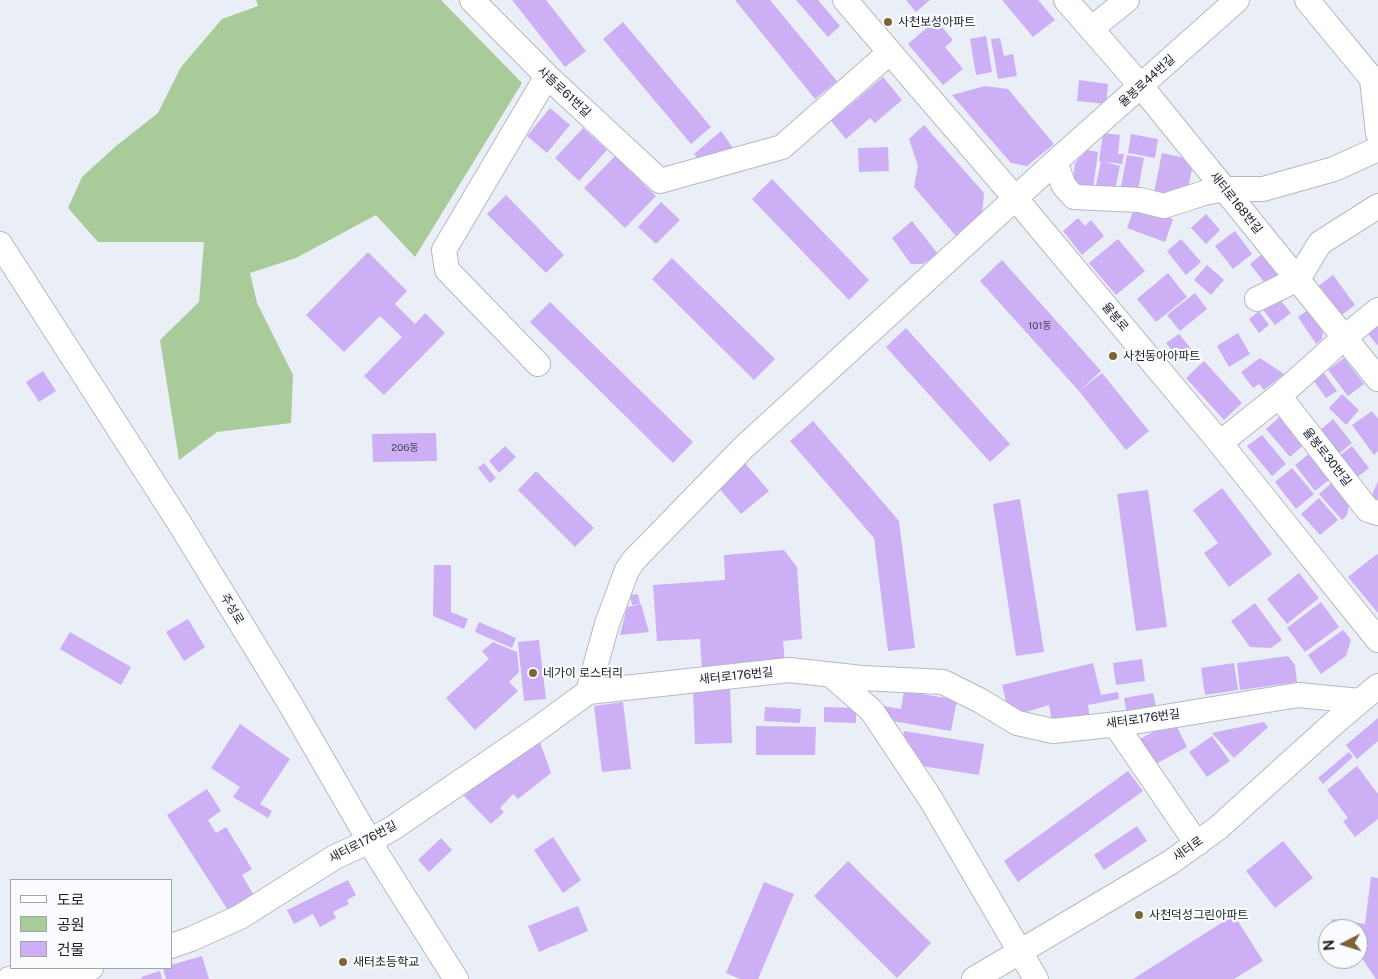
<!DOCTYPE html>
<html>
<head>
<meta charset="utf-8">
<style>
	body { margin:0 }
	#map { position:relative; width:1378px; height:979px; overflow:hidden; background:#eaeef6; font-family:"Public Sans","Noto Sans KR",sans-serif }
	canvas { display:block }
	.legend { position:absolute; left:10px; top:879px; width:162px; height:90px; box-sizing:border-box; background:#fafbff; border:1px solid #a3a4a8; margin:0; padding:6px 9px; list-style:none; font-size:15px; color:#212225 }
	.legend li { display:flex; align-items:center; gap:10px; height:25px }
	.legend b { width:25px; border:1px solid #a3a4a8 }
	.north { position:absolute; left:1318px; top:919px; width:50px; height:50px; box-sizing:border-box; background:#fafbff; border:1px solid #a3a4a8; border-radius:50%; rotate:265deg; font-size:14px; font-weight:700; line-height:20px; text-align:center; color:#212225 }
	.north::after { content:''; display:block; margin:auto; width:18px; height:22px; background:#7c6434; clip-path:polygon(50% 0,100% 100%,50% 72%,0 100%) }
</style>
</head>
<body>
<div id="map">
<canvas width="1378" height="979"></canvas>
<ul class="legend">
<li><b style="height:6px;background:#fff"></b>도로</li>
<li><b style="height:14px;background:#a8cb99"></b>공원</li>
<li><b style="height:14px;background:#cdaff5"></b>건물</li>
</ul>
<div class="north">N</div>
</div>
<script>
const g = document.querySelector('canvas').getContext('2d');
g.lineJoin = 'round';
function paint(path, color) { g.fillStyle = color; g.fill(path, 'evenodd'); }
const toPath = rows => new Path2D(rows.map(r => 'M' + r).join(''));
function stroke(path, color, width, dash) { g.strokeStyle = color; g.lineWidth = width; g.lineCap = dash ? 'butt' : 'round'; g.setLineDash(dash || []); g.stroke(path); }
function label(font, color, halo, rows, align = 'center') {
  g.font = font + ' "Public Sans","Noto Sans KR",sans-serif'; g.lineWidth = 4.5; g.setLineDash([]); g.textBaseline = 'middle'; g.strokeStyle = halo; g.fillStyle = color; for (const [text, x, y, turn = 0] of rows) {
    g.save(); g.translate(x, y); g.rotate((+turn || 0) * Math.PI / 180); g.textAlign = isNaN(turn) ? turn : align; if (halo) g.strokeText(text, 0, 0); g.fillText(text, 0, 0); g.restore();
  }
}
paint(toPath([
	[256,0,441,0,522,83,415,257,376,215,296,258,250,273,257,303,293,375,291,423,217,432,179,460,160,340,199,302,204,242,98,242,68,208,82,177,116,146,158,113,181,67,222,19,258,6]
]), '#a8cb99');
paint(toPath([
	[512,0,546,0,586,51,565,67],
	[735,0,770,0,837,81,815,99],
	[796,0,818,0,840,26,828,37],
	[906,0,930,0,916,12],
	[1002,0,1038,0,1055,20,1033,37],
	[936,20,953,40,945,47,963,69,943,85,908,44],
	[623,22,711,127,691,144,603,39],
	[986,36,992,72,976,75,970,39],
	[1000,38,1004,56,1013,54,1017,76,998,79,991,39],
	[883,77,902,100,875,123,870,118,846,139,831,121],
	[1079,80,1108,84,1106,104,1077,101],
	[985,86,1008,89,1054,144,1027,166,1011,163,952,95],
	[550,108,570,125,547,153,527,136],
	[924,125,984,193,982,215,956,236,914,187,918,166,909,139],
	[583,128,607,150,579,181,555,158],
	[721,131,738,155,703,166,694,154],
	[1103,133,1120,135,1118,154,1124,154,1122,164,1099,161],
	[1131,134,1158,139,1155,158,1128,153],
	[888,147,889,171,859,172,858,148],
	[1087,150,1098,152,1093,189,1072,187,1075,163],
	[1162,153,1194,160,1187,192,1173,189,1172,197,1154,193],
	[1127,155,1144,158,1138,190,1121,187],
	[615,156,656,196,625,228,584,188],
	[1101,161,1120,166,1114,194,1095,190],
	[772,179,869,280,849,300,752,199],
	[506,195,564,255,546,273,487,214],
	[661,202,680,220,656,244,638,227],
	[1135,206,1173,219,1165,242,1127,228],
	[1206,214,1220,230,1206,244,1191,228],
	[1078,218,1085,226,1091,220,1104,236,1082,255,1063,231],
	[912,221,938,254,923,264,911,264,892,238],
	[1235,231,1252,254,1233,269,1215,246],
	[1118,239,1145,271,1116,295,1089,263],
	[1181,239,1201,262,1186,275,1167,251],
	[368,252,407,291,395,304,415,324,425,313,445,333,384,395,364,376,402,337,380,316,344,352,306,315],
	[1262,254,1281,277,1268,287,1250,264],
	[672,258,775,359,754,380,652,279],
	[1002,260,1101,371,1079,391,980,281],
	[1207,265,1224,280,1211,295,1194,280],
	[1168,273,1187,297,1156,322,1137,299],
	[1333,275,1355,305,1339,317,1317,287],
	[1195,293,1207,309,1180,331,1167,315],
	[1275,294,1291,313,1275,325,1260,306],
	[550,302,693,442,673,463,530,322],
	[1308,310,1323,332,1322,339,1316,344,1298,317],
	[1259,311,1269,325,1259,333,1249,319],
	[1378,326,1378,346,1368,334],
	[906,328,1010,444,990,462,886,347],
	[1238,333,1250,354,1229,367,1217,346],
	[1179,334,1192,350,1179,360,1166,343],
	[1260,358,1284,374,1264,390,1259,384,1253,388,1241,372],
	[1344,358,1364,384,1348,396,1328,370],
	[1204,361,1242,403,1224,420,1186,378],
	[43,371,56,391,39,402,26,382],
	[1102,373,1149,431,1126,450,1079,391],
	[1324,373,1337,391,1326,398,1314,381],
	[1342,394,1359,410,1346,425,1329,408],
	[1372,411,1378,419,1378,451,1374,455,1352,425],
	[1284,413,1309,440,1290,457,1266,429],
	[1333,419,1352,443,1336,456,1318,432],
	[813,421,899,521,915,648,888,651,874,538,790,441],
	[436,433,437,461,373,462,372,434],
	[1262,435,1286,464,1272,476,1247,446],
	[505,446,516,457,499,473,489,461],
	[1352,446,1369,468,1351,482,1334,460],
	[1315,449,1335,475,1315,491,1295,465],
	[744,462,769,491,741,514,717,486],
	[484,463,496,478,490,483,478,468],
	[1292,468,1314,494,1296,509,1275,482],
	[536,471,594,528,575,547,518,490],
	[1336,479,1351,496,1347,515,1342,520,1319,494],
	[1378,481,1378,503,1370,499],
	[1222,488,1272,554,1229,587,1204,553,1218,543,1193,510],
	[1148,490,1167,627,1136,631,1117,494],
	[1319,498,1338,520,1320,535,1301,514],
	[1020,499,1044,652,1016,656,993,504],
	[784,550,797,567,802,639,783,641,785,664,702,670,700,639,657,641,653,585,725,580,724,555],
	[1377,554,1378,555,1378,613,1348,577],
	[434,565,451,565,451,612,468,619,464,629,433,616],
	[1299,573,1319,598,1287,624,1267,599],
	[638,594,640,604,632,605,630,595],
	[1321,602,1339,627,1305,652,1287,628],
	[1255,603,1282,640,1271,648,1250,647,1231,621],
	[641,604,649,632,620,635,627,607],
	[188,619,205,647,184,661,166,632],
	[479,622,516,638,512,648,475,632],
	[1343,630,1351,640,1346,656,1321,674,1308,655],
	[70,632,131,667,121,685,60,649],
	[539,640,546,699,524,701,518,642],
	[493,642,517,652,519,672,509,682,518,691,475,730,446,698,489,659,482,651],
	[1288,656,1295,665,1297,682,1240,690,1237,663],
	[1142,659,1145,681,1116,685,1113,663],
	[1093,663,1101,695,1118,692,1119,699,1088,705,1090,720,1053,727,1049,705,1010,717,1002,685],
	[1234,663,1238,690,1205,695,1201,668],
	[730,689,732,743,695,744,693,690],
	[904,691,957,700,951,731,881,719,884,706,901,709],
	[1153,693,1157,710,1127,715,1124,698],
	[623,702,631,769,602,772,594,706],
	[765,707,801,709,800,723,764,721],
	[824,707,856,708,856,723,824,722],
	[1378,718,1378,741,1357,759,1346,745],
	[1174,721,1187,747,1154,765,1140,739],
	[1264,722,1268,727,1234,758,1212,733],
	[240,724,290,759,260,804,272,811,268,818,233,797,240,787,211,768],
	[756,726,816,727,815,755,756,755],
	[904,731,984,744,979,775,922,766,903,743],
	[1212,736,1230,761,1207,777,1189,752],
	[538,737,551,773,518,799,513,794,500,808,504,812,491,824,464,796,475,783],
	[1349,752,1353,757,1323,784,1318,778],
	[1357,766,1378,794,1378,819,1355,837,1343,821,1348,818,1327,790],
	[1128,771,1143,791,1018,882,1004,861],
	[207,789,221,811,208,820,216,833,226,827,252,869,242,875,256,899,231,915,167,815],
	[1137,826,1147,841,1104,870,1094,855],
	[553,837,581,880,563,893,534,850],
	[441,838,452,850,429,872,418,860],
	[1283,841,1313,878,1275,908,1246,871],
	[848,861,931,943,897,978,814,896],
	[1371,877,1378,878,1378,979,1376,979,1363,960,1358,960,1358,929,1331,929,1332,919,1365,924],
	[348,880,356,895,347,900,349,904,333,912,336,918,320,927,313,914,294,924,287,910],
	[764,882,794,894,758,979,740,979,726,973],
	[578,906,588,931,539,952,528,926],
	[1234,915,1263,961,1234,979,1133,979],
	[202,956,209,979,166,979,163,968,171,968,171,965],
	[160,971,162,979,142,979,141,977]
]), '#cdaff5');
const minor = toPath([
	[472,0,547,76,660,181,782,147,889,53],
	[845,0,1016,199,1220,443,1378,640],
	[1066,0,1141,86,1378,379],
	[1307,0,1378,86],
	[1091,29,1127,0],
	[1372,80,1378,133],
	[1055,162,1064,186,1074,197,1140,200,1164,206,1204,193,1225,189,1263,189,1334,169,1378,149],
	[0,244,180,524,289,702,380,859,456,979],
	[1257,299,1298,279,1320,243,1378,206],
	[538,364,447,270,444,250,547,76],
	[1279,396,1368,510,1378,513],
	[1220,443,1279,396,1345,337,1378,310],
	[831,675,872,711,930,798,1036,979],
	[588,692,607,624,627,570,634,560,744,447,1055,162,1237,0],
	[1115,724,1197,844],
	[171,946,191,939,240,917,335,857,370,841,393,828,539,728,588,692,789,670,862,678,943,682,981,701,1017,723,1053,731,1128,723,1298,695,1360,701],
	[9,979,66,972,91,968],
	[974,979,1171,862,1218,828,1333,724,1378,686]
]);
stroke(minor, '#b5b9c1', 26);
stroke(minor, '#fff', 24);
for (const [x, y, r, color] of [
	[888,22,5,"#7c6434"],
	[1113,356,5,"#7c6434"],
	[533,673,5,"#7c6434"],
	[1139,915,5,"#7c6434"],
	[343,962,5,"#7c6434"]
]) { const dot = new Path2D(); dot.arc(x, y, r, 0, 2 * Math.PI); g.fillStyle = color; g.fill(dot); stroke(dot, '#fafbff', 2); }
label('10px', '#4c4559', null, [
	["101동",1040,326],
	["206동",405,448]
]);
label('12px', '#212225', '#fafbff', [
	["사천보성아파트",898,22],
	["사천동아아파트",1123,356],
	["네가이 로스터리",543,673],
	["사천덕성그린아파트",1149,915],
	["새터초등학교",353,962]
], 'left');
label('12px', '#212225', '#fafbff', [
	["율봉로44번길",1147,81,-42],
	["사뜸로61번길",564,92,43],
	["새터로168번길",1236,203,51],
	["율봉로",1115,317,50],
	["율봉로30번길",1327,457,52],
	["주성로",232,609,59],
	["새터로176번길",736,676,-6],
	["새터로176번길",1143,719,-8],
	["새터로176번길",363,842,-28],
	["새터로",1188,849,-35]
]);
</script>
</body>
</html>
